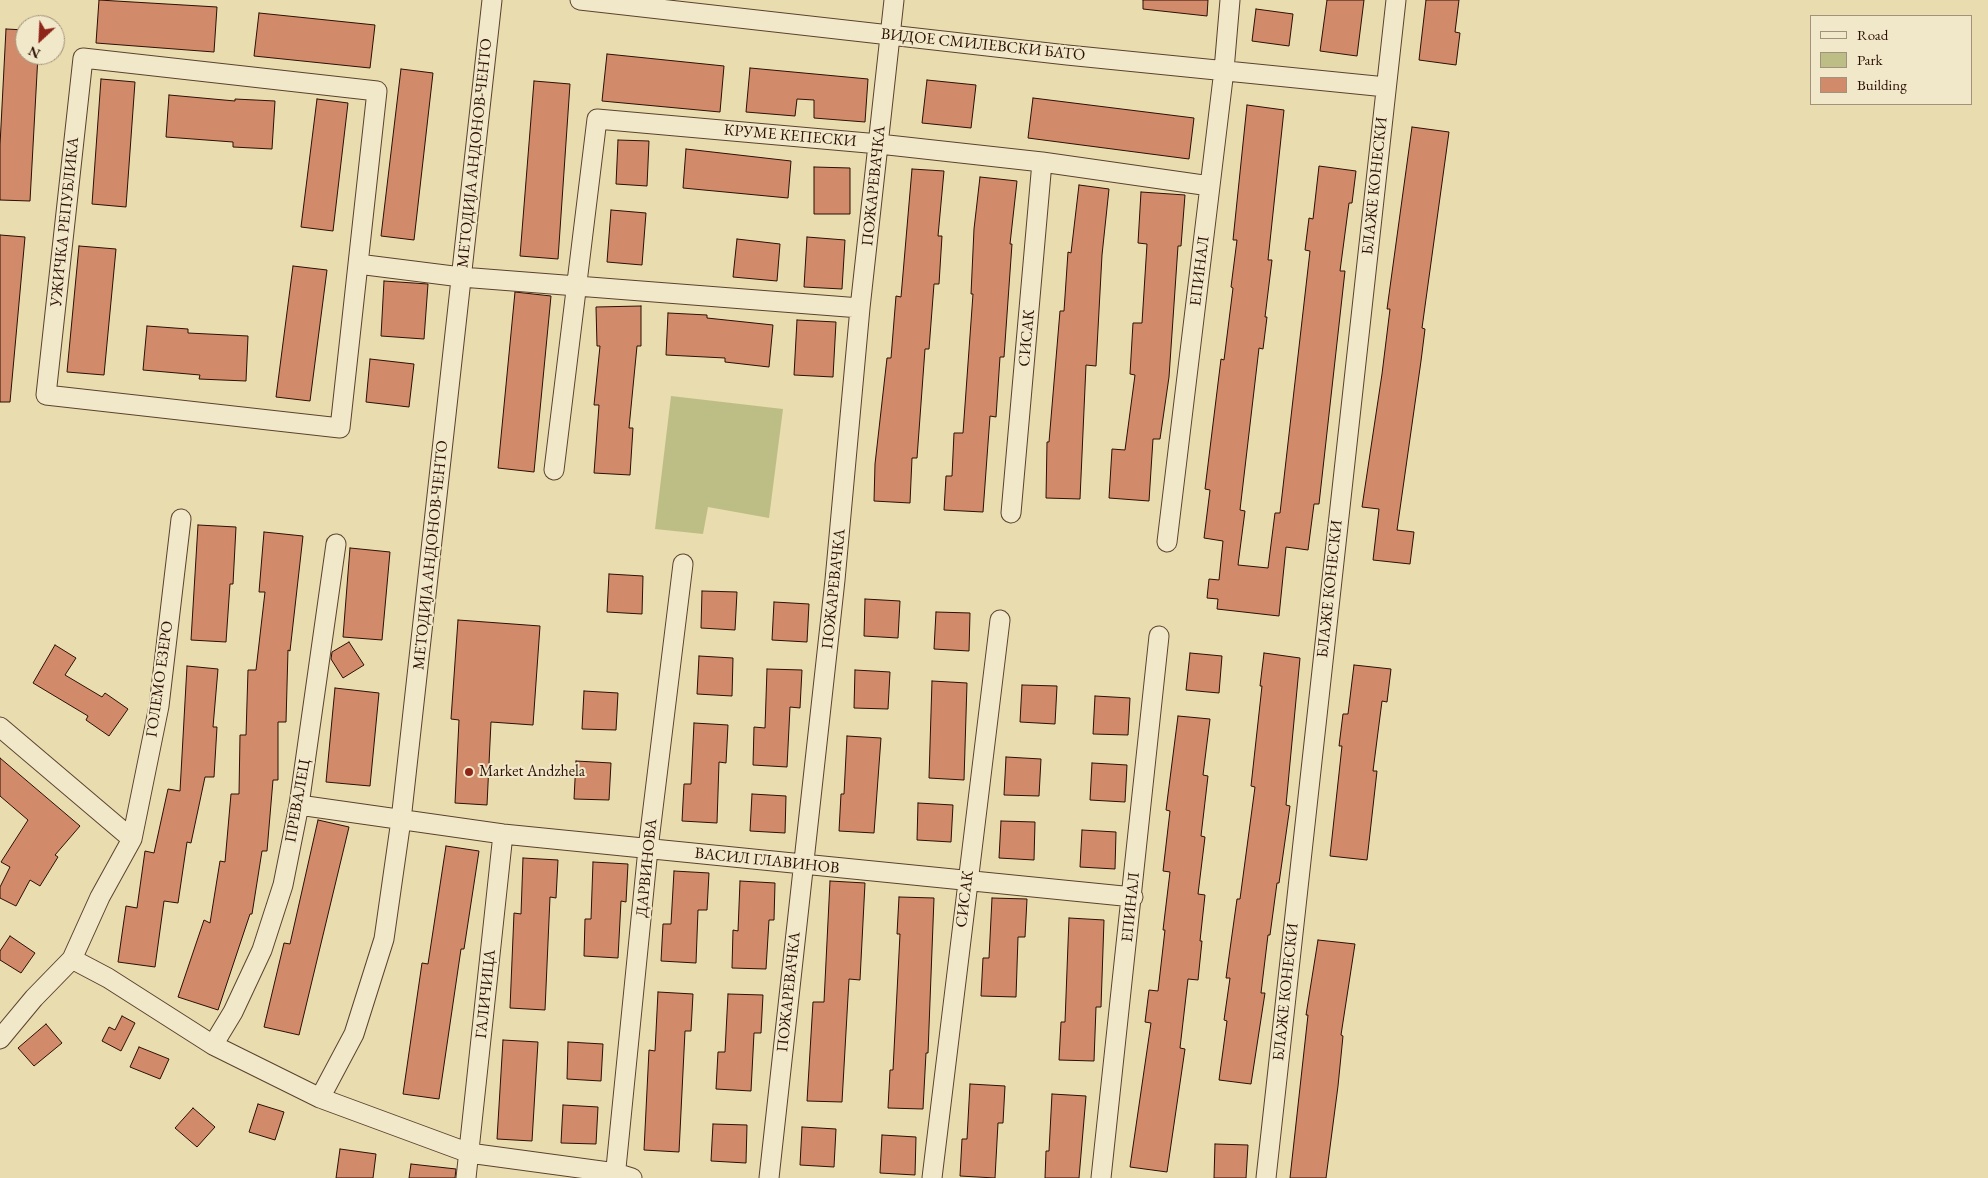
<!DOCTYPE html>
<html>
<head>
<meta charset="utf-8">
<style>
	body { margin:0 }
	#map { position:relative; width:1988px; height:1178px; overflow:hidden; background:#e9dcae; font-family:"EB Garamond",serif }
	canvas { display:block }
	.legend { position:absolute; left:1810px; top:15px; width:162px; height:90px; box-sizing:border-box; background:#f1e8ca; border:1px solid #a2917b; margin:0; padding:6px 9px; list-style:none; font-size:15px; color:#2c0f05 }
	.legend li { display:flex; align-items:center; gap:10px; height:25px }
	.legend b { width:25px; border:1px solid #a2917b }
	.north { position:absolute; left:15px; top:15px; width:50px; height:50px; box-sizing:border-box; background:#f1e8ca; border:1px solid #a2917b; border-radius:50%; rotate:205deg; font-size:14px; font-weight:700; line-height:20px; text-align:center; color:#2c0f05 }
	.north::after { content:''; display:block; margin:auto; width:18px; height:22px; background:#8f2418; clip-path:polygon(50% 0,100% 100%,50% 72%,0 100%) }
</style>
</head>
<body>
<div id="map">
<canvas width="1988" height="1178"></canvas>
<ul class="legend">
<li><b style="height:6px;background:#f1e8ca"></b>Road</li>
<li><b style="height:14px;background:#bdbe85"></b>Park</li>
<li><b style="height:14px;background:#d18b6a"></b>Building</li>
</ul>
<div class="north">N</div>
</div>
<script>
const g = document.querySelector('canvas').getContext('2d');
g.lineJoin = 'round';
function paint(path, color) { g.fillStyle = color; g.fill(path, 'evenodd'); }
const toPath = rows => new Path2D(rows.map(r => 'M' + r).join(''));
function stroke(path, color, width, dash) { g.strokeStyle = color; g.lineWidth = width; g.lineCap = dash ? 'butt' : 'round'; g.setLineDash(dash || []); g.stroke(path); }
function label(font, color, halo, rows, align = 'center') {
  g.font = font + ' "EB Garamond",serif'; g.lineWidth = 4; g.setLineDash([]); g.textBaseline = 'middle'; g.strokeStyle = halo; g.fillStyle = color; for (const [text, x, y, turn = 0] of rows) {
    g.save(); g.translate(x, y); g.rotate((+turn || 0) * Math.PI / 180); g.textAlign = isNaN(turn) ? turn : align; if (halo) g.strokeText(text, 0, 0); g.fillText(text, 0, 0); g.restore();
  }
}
paint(toPath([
	[671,396,783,409,769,518,708,507,703,534,655,529]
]), '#bdbe85');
const building = toPath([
	[99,0,217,7,214,52,96,43,99,0],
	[1143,0,1208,0,1207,16,1143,9,1143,0],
	[1327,0,1364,0,1357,56,1320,51,1327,0],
	[1426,0,1459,0,1455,32,1460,33,1456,65,1419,60,1426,0],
	[1256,9,1293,14,1289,46,1252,41,1256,9],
	[259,13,375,25,370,68,254,56,259,13],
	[6,29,25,30,25,55,38,55,30,201,0,200,0,145,6,29],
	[607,54,724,66,720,112,602,101,607,54],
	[750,68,868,79,865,122,814,118,814,100,797,99,795,116,746,112,750,68],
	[401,69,433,73,414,240,381,236,401,69],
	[101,79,135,82,126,207,92,204,101,79],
	[927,80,976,85,971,128,922,123,927,80],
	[534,81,570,84,558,259,520,256,534,81],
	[169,95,235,101,235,99,275,101,272,149,233,147,233,142,166,137,169,95],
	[1033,98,1194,118,1189,159,1028,138,1033,98],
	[317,99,348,103,333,231,301,227,317,99],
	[1247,105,1284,110,1268,260,1272,260,1265,317,1267,317,1263,349,1259,348,1240,510,1245,511,1238,565,1268,568,1275,513,1280,513,1310,251,1305,250,1309,218,1313,219,1319,166,1356,171,1352,203,1349,203,1340,271,1345,271,1319,504,1314,504,1308,550,1286,547,1279,616,1217,609,1218,599,1207,598,1209,579,1219,580,1223,541,1204,538,1210,490,1205,489,1221,359,1224,360,1233,288,1231,287,1237,240,1233,240,1247,105],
	[1412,127,1449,132,1422,328,1425,329,1421,361,1397,530,1414,532,1410,564,1373,560,1379,509,1362,507,1382,374,1390,309,1387,309,1412,127],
	[618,140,649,141,647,186,616,184,618,140],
	[686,149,791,161,788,198,683,188,686,149],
	[814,167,850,168,850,214,814,214,814,167],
	[912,169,944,171,938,236,942,236,939,284,934,284,929,349,925,349,917,458,912,458,910,503,874,501,875,464,887,358,891,358,896,296,901,297,912,169],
	[980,177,1017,181,1010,244,1012,244,1004,357,1000,357,996,417,990,416,983,512,944,510,946,476,952,476,954,433,963,433,973,294,971,294,974,229,980,177],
	[1079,185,1109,189,1102,255,1096,366,1086,365,1080,499,1046,498,1047,442,1049,442,1060,311,1064,311,1068,252,1071,253,1079,185],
	[1141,192,1185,195,1181,246,1178,246,1169,377,1160,439,1153,439,1149,501,1109,498,1112,449,1125,450,1135,375,1130,374,1133,323,1142,323,1147,244,1138,243,1141,192],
	[611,210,646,213,642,265,607,262,611,210],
	[0,235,25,237,10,402,0,402,0,235],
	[807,237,845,240,842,289,804,287,807,237],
	[737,239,780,244,777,281,733,277,737,239],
	[79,246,116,249,104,375,67,372,79,246],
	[293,266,327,270,310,401,276,397,293,266],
	[384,281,428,284,424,339,381,336,384,281],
	[515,292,551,296,534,472,498,468,515,292],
	[641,306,641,346,637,346,629,428,633,428,630,475,594,473,599,405,594,405,600,346,597,346,596,307,641,306],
	[668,313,707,315,707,318,773,325,769,367,725,362,725,358,666,355,668,313],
	[797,320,836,322,833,377,794,375,797,320],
	[147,326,188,329,188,333,248,336,246,381,199,379,200,375,143,370,147,326],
	[370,359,414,364,409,407,366,402,370,359],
	[198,525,236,527,233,584,230,584,226,642,191,640,198,525],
	[264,532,303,536,290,651,288,650,286,722,278,722,278,780,273,780,267,851,262,851,252,914,250,914,218,1010,178,997,204,920,210,923,220,861,225,862,231,794,239,794,240,735,246,735,248,670,256,670,265,592,259,592,264,532],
	[350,548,390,552,382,640,343,637,350,548],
	[609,574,643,576,642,614,607,612,609,574],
	[702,591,737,592,735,630,701,628,702,591],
	[865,599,900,601,898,638,864,636,865,599],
	[774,602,809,604,807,642,772,640,774,602],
	[936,612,970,613,969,651,934,649,936,612],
	[458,620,540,626,533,725,491,722,487,805,455,803,459,720,451,719,458,620],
	[349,642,364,665,343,678,331,659,332,652,349,642],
	[55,645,76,658,65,675,102,697,105,693,128,709,109,736,86,720,88,716,33,683,55,645],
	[1190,653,1222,656,1219,693,1186,690,1190,653],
	[1264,653,1300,658,1286,805,1290,806,1279,883,1277,883,1270,935,1268,935,1261,993,1265,993,1251,1084,1219,1080,1227,1021,1224,1020,1230,978,1226,978,1237,899,1240,899,1255,787,1251,786,1262,686,1260,686,1264,653],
	[699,656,733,658,732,696,697,694,699,656],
	[1354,665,1391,669,1387,702,1382,701,1373,771,1377,771,1367,860,1330,856,1342,746,1339,746,1343,714,1348,714,1354,665],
	[187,666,218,669,213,727,217,727,214,777,205,777,191,843,187,842,178,903,164,901,155,967,118,962,126,906,137,908,145,851,154,853,168,789,180,791,187,666],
	[767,669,802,670,800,708,790,707,787,767,753,765,754,727,765,728,767,669],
	[855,670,890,672,888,709,854,708,855,670],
	[932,681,967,683,964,780,929,778,932,681],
	[1022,685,1057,686,1055,724,1020,722,1022,685],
	[335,688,379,693,370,786,326,782,335,688],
	[584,691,618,693,616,730,582,729,584,691],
	[1095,696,1130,698,1128,735,1093,734,1095,696],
	[1178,716,1210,719,1203,775,1208,776,1201,836,1205,837,1198,894,1205,895,1200,941,1202,941,1198,980,1188,979,1180,1048,1185,1049,1167,1172,1130,1167,1151,1023,1145,1022,1149,990,1158,991,1165,930,1163,930,1170,872,1163,871,1170,811,1166,810,1178,716],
	[694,723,728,725,726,763,719,762,717,823,682,821,684,784,691,784,694,723],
	[847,736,881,738,874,833,839,831,841,794,844,794,847,736],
	[1006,757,1041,759,1039,796,1004,795,1006,757],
	[0,758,80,826,55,855,58,857,40,886,30,880,16,906,0,898,0,887,10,867,1,862,28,820,0,796,0,758],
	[576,761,611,763,609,800,574,799,576,761],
	[1092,763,1127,765,1125,802,1090,800,1092,763],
	[752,794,786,796,785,833,750,831,752,794],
	[918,803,953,805,951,842,917,840,918,803],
	[318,820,349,827,299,1035,264,1027,284,943,290,944,318,820],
	[1001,821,1035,822,1034,860,999,858,1001,821],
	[1082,830,1116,832,1115,869,1080,867,1082,830],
	[446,846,479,851,464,949,461,949,439,1099,403,1094,422,963,428,964,446,846],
	[523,858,558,860,556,898,550,897,545,1010,510,1008,514,913,521,914,523,858],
	[593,862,628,864,626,902,621,901,618,958,584,956,585,919,591,919,593,862],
	[674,871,709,873,707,910,698,910,696,963,661,961,663,924,671,924,674,871],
	[740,881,775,883,774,920,769,920,766,969,732,968,733,930,738,931,740,881],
	[830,881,865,883,860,980,849,979,842,1102,807,1101,813,1002,824,1002,830,881],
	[899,897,934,898,928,1053,926,1053,923,1109,888,1108,890,1070,893,1070,900,934,897,934,899,897],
	[992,898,1027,899,1025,937,1018,937,1016,997,981,996,983,958,989,958,992,898],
	[1069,918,1104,920,1101,1007,1096,1007,1094,1061,1059,1060,1061,1022,1065,1022,1069,918],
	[10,936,35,953,21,973,0,960,0,951,10,936],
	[1318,940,1355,944,1341,1035,1343,1036,1338,1086,1326,1178,1290,1178,1308,1015,1306,1015,1318,940],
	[658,992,693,994,691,1031,685,1031,679,1152,644,1150,649,1050,655,1051,658,992],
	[728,994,763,995,761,1033,754,1033,751,1091,716,1089,718,1052,725,1052,728,994],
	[122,1016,135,1023,121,1051,102,1041,109,1027,115,1030,122,1016],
	[46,1024,62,1043,34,1066,18,1048,46,1024],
	[503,1040,538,1042,532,1141,497,1139,503,1040],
	[568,1042,603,1044,601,1081,567,1079,568,1042],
	[139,1047,169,1059,160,1079,130,1067,139,1047],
	[970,1084,1005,1086,1003,1123,998,1123,995,1178,960,1176,962,1139,967,1139,970,1084],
	[1052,1094,1086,1096,1079,1178,1045,1178,1046,1151,1049,1151,1052,1094],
	[258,1104,284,1112,275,1140,249,1132,258,1104],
	[563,1105,598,1107,596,1144,561,1143,563,1105],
	[193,1108,215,1127,197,1147,175,1128,193,1108],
	[713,1124,747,1125,746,1163,711,1161,713,1124],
	[802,1127,836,1129,834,1167,800,1165,802,1127],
	[882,1135,916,1137,915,1175,880,1173,882,1135],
	[1215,1144,1248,1145,1246,1178,1214,1178,1215,1144],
	[340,1149,376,1154,373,1178,336,1178,340,1149],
	[411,1164,456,1169,455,1178,409,1178,411,1164]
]);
paint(building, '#d18b6a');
stroke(building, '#2c0f05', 1);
const minor = toPath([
	[580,0,1067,55,1386,87],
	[358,264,340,428,46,395,83,58,377,91,358,264,461,277,860,308],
	[554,470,597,119,879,144,1042,162,1210,186],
	[1011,513,1042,162],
	[1167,542,1224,70,1230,0],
	[0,727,132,839,100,897,72,959,34,998,0,1039],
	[299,805,503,834,1133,897],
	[132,839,159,706,181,519],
	[72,959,108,978,213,1045,320,1098,469,1153,616,1173,632,1178],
	[213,1045,233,1012,262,950,283,885,299,805,336,544],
	[320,1098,354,1034,384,939,401,820,492,0],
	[466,1178,503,834],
	[615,1178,648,849,683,564],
	[769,1178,835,580,860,308,894,0],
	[932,1178,1000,620],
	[1101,1178,1159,636],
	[1266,1178,1396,0]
]);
stroke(minor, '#5b422f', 21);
stroke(minor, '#f1e8ca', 19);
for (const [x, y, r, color] of [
	[469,772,5,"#8f2418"]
]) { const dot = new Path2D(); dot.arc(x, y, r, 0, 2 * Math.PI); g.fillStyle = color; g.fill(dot); stroke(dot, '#f1e8ca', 2); }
label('16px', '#2c0f05', '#f1e8ca', [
	["ВИДОЕ СМИЛЕВСКИ БАТО",983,45,6],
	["КРУМЕ КЕПЕСКИ",790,136,5],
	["МЕТОДИЈА АНДОНОВ-ЧЕНТО",475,153,-84],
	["ПОЖАРЕВАЧКА",874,186,-84],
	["БЛАЖЕ КОНЕСКИ",1375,186,-84],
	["УЖИЧКА РЕПУБЛИКА",65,222,-84],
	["ЕПИНАЛ",1200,271,-83],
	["СИСАК",1027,338,-85],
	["МЕТОДИЈА АНДОНОВ-ЧЕНТО",431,555,-84],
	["ПОЖАРЕВАЧКА",834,589,-84],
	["БЛАЖЕ КОНЕСКИ",1330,589,-84],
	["ГОЛЕМО ЕЗЕРО",160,679,-82],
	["ПРЕВАЛЕЦ",298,801,-80],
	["ВАСИЛ ГЛАВИНОВ",767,861,6],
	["ДАРВИНОВА",647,868,-84],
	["СИСАК",965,899,-83],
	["ЕПИНАЛ",1131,907,-84],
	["ПОЖАРЕВАЧКА",789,992,-84],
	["БЛАЖЕ КОНЕСКИ",1286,992,-84],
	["ГАЛИЧИЦА",486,994,-84]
]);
label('16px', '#2c0f05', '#f1e8ca', [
	["Market Andzhela",479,772]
], 'left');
</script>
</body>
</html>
